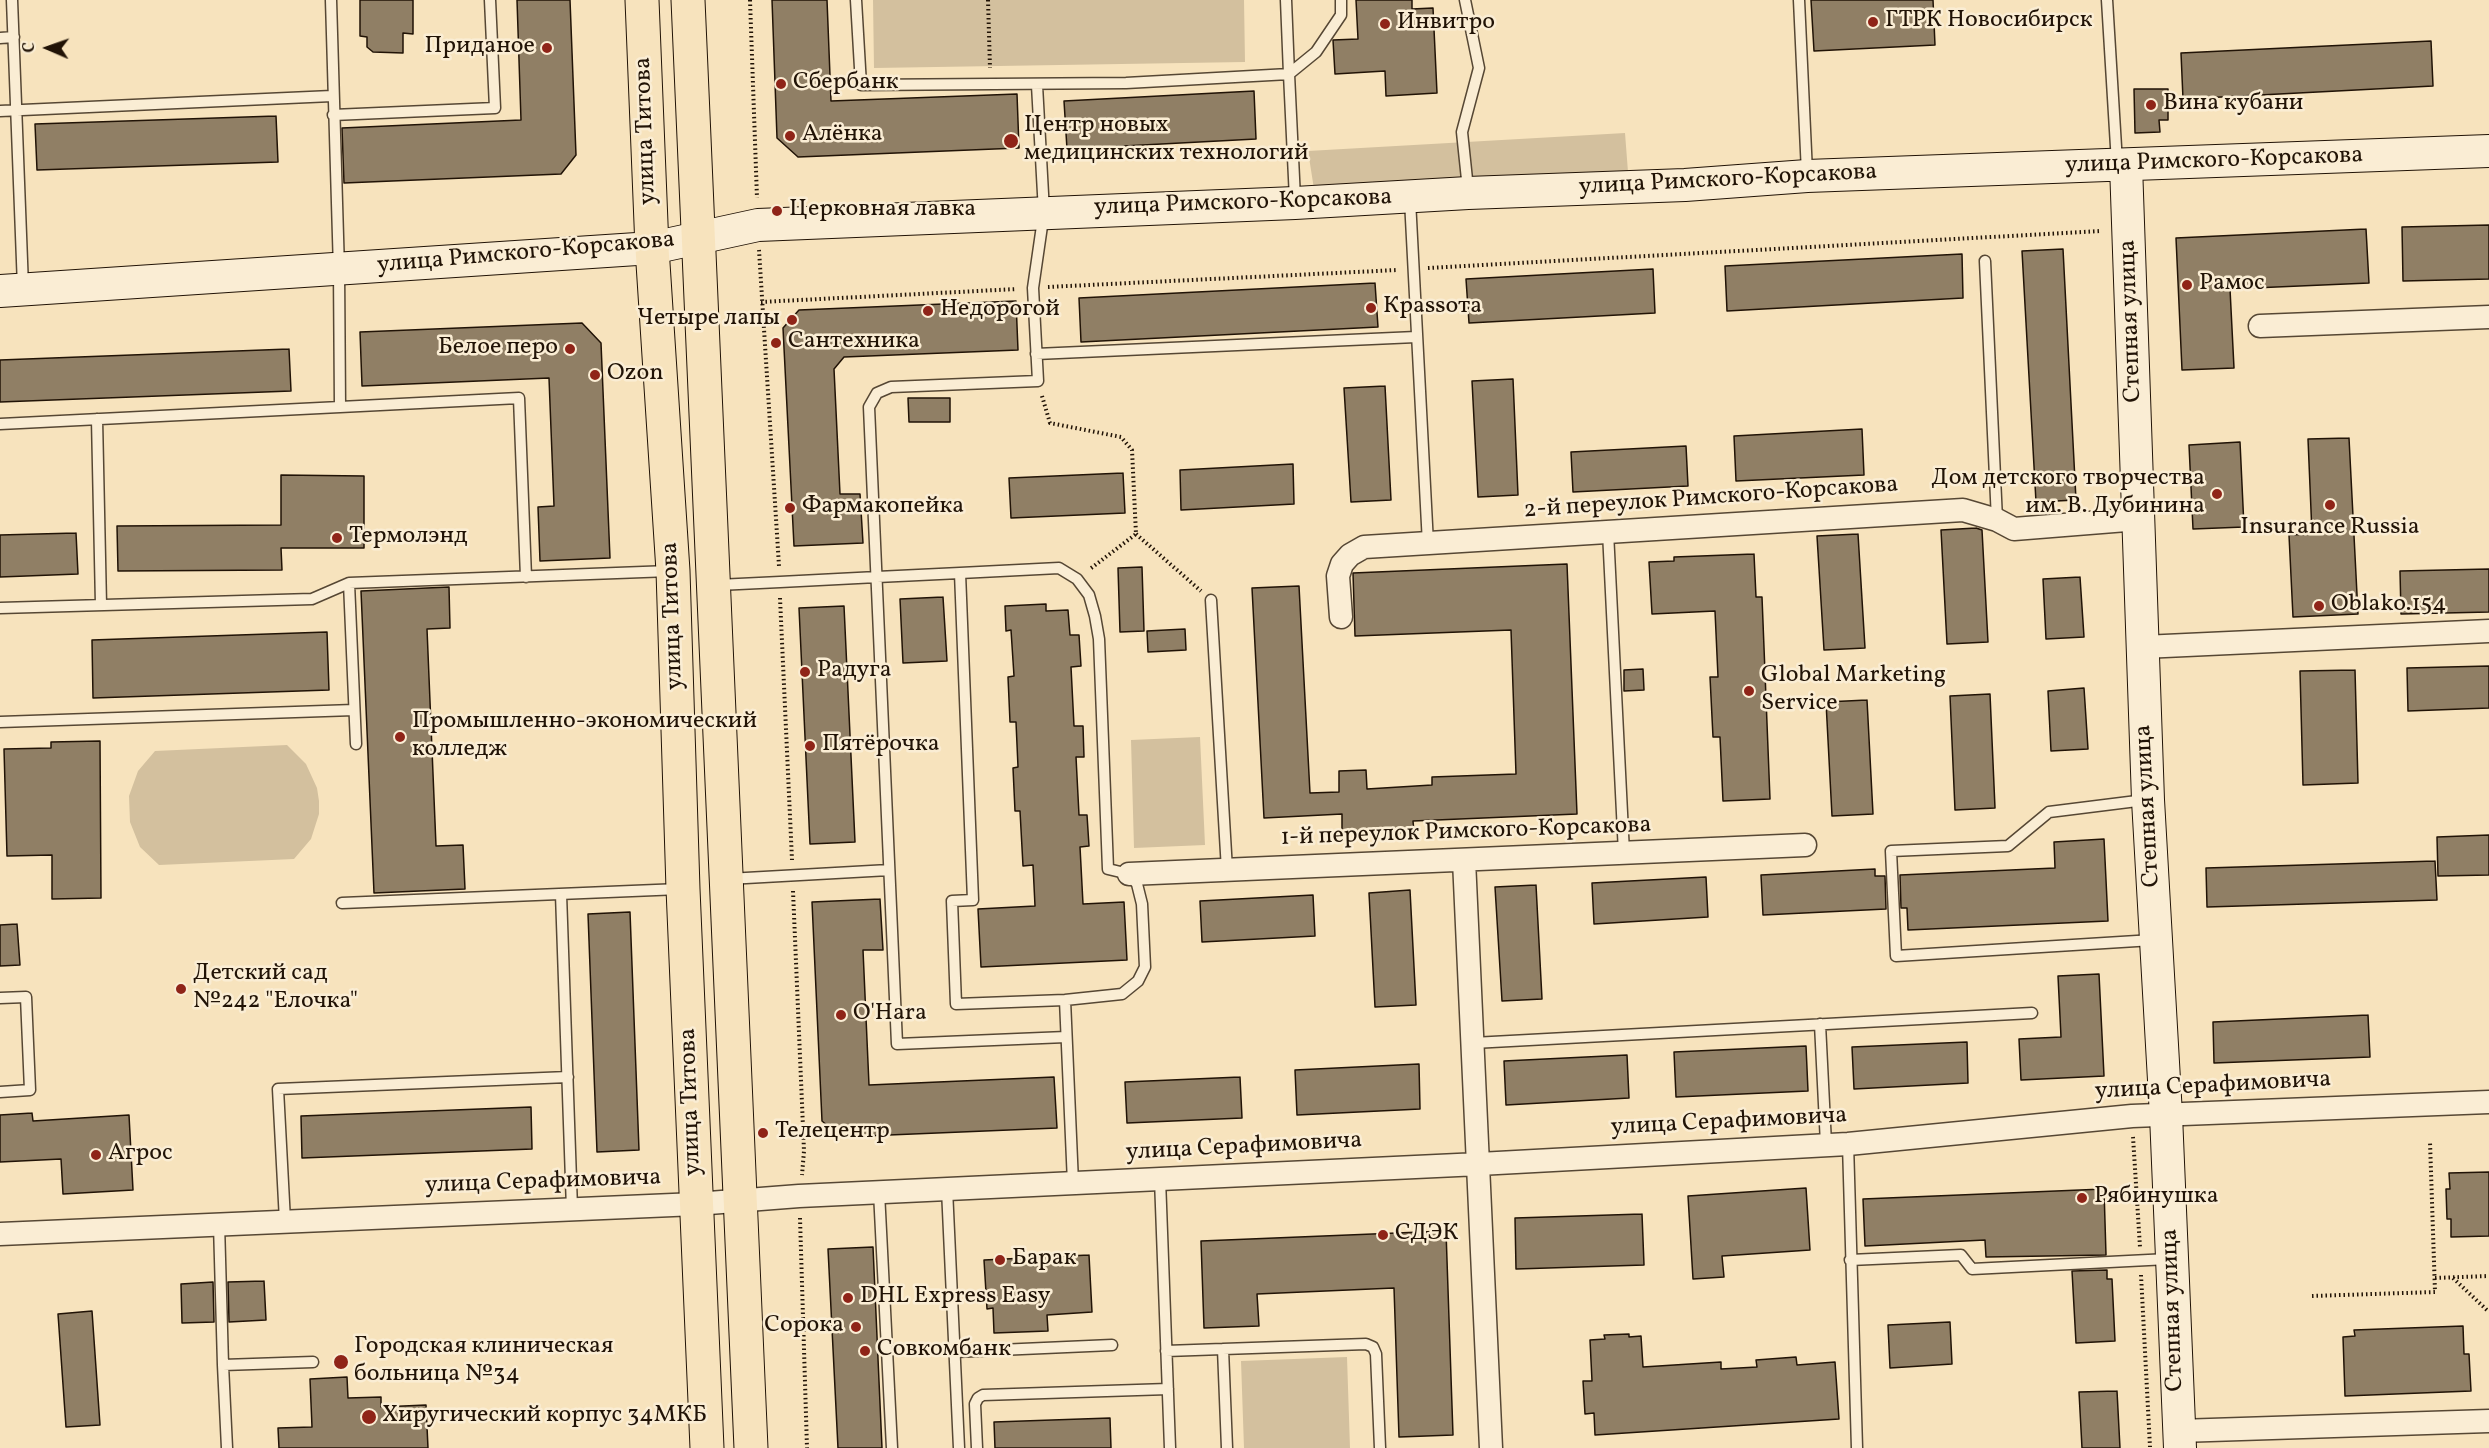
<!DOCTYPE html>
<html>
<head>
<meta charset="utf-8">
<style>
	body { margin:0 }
	#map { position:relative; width:2489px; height:1448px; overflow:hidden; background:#f7e3bd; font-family:Vollkorn,serif }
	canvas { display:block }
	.north { position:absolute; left:18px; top:18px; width:60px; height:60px; -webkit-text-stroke:4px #faedd4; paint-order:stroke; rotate:272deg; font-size:16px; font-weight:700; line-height:24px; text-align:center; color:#211306 }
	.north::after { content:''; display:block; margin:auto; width:21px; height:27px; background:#211306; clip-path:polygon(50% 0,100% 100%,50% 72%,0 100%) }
</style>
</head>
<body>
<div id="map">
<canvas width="2489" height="1448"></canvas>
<div class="north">С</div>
</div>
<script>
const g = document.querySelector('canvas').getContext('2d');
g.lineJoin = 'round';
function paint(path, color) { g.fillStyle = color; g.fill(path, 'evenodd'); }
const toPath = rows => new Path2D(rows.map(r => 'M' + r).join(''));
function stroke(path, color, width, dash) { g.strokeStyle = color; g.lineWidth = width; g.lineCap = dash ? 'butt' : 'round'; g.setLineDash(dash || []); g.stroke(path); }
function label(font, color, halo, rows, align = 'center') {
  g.font = font + ' Vollkorn,serif'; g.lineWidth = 5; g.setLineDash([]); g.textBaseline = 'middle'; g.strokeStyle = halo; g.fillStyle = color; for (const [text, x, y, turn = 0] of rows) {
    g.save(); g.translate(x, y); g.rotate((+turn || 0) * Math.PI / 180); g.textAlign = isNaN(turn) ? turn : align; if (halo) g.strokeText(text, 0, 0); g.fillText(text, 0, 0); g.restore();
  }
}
paint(toPath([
	[873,0,1244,0,1245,62,874,68],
	[1625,133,1628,172,1314,189,1308,151],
	[1200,737,1205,845,1134,848,1131,740],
	[287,745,306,764,317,788,319,801,319,814,311,839,294,859,159,865,140,847,130,822,129,796,138,771,155,751],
	[1347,1357,1350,1448,1244,1448,1241,1361]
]), '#d3c09e');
const building = toPath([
	[360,0,413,0,413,34,403,33,403,53,373,52,367,47,367,37,360,36,360,0],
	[517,0,570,0,576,155,561,174,344,183,342,128,521,120,517,0],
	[772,0,827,0,831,101,1017,94,1019,148,798,157,777,138,772,0],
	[1356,0,1412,0,1412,9,1433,8,1437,93,1386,96,1385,71,1335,74,1333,40,1358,39,1356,0],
	[1811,0,1933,0,1935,45,1814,51,1811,0],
	[2431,41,2433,86,2183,99,2181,53,2431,41],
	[2134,89,2168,89,2168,120,2159,120,2160,132,2135,133,2134,89],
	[1254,91,1256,139,1067,149,1064,101,1254,91],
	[276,116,278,162,37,170,35,124,276,116],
	[2489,225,2489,279,2403,281,2402,227,2489,225],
	[2366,229,2369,283,2230,289,2234,368,2182,370,2176,238,2366,229],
	[2063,249,2076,500,2036,502,2022,251,2063,249],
	[1962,254,1963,298,1727,311,1725,266,1962,254],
	[1653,269,1655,313,1469,323,1466,279,1653,269],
	[1375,283,1378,327,1081,342,1079,298,1375,283],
	[1016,301,1018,350,844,357,834,369,840,494,860,494,863,543,794,546,783,328,799,310,1016,301],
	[582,323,601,343,610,558,540,561,538,507,554,506,549,378,362,386,360,332,582,323],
	[289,349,291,391,0,402,0,360,289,349],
	[1513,379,1518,495,1478,497,1472,381,1513,379],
	[1385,386,1391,500,1351,502,1344,388,1385,386],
	[908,398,950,398,950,422,909,422,908,398],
	[1862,429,1864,475,1736,481,1734,436,1862,429],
	[2349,438,2358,614,2293,617,2289,535,2312,534,2308,439,2349,438],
	[2240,442,2244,527,2193,529,2189,445,2240,442],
	[1686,446,1688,486,1573,492,1571,452,1686,446],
	[1293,464,1294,504,1181,510,1180,470,1293,464],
	[1123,473,1125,513,1011,518,1009,478,1123,473],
	[281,475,364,476,364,548,281,548,282,570,118,571,117,526,281,525,281,475],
	[1976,528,1982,530,1988,642,1947,644,1941,530,1976,528],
	[76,533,78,574,0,577,0,535,76,533],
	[1858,534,1865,648,1824,650,1817,536,1858,534],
	[1754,554,1756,597,1762,597,1770,799,1723,801,1720,737,1713,737,1710,677,1718,677,1715,611,1652,614,1649,562,1674,561,1674,557,1754,554],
	[1567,564,1577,814,1413,821,1414,832,1390,833,1390,831,1342,832,1342,814,1264,818,1252,588,1299,586,1310,793,1339,792,1339,771,1366,770,1367,789,1432,785,1432,777,1516,774,1511,630,1355,636,1353,573,1567,564],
	[1142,567,1144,631,1120,632,1118,568,1142,567],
	[2489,569,2489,612,2401,614,2400,571,2489,569],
	[2080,577,2084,637,2046,639,2043,579,2080,577],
	[449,587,450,628,427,629,436,846,463,845,465,889,374,893,361,591,449,587],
	[943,597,947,661,903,663,900,599,943,597],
	[1046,604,1046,611,1068,610,1070,635,1079,635,1081,666,1071,667,1074,726,1083,726,1084,757,1076,757,1079,815,1087,815,1089,846,1080,847,1083,904,1124,902,1127,960,981,967,978,909,1035,906,1033,865,1023,866,1020,811,1015,811,1013,768,1018,767,1016,722,1010,722,1008,677,1014,676,1011,630,1006,631,1005,606,1046,604],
	[844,606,855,842,810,844,799,608,844,606],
	[1185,629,1186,650,1148,652,1147,631,1185,629],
	[327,632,329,690,93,698,92,640,327,632],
	[2489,666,2489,708,2408,711,2407,668,2489,666],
	[1643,669,1644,690,1624,691,1624,670,1643,669],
	[2355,670,2358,783,2303,785,2300,671,2355,670],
	[2084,688,2088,749,2051,751,2048,691,2084,688],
	[1990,694,1995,808,1955,810,1950,696,1990,694],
	[1867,700,1873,814,1832,816,1826,702,1867,700],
	[100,741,101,898,52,899,52,855,7,856,4,749,51,748,51,742,100,741],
	[2489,835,2489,875,2438,876,2437,837,2489,835],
	[2104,839,2108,921,1908,930,1907,908,1901,908,1900,875,2055,868,2054,842,2104,839],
	[2435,861,2437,900,2207,907,2206,868,2435,861],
	[1875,869,1875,876,1885,876,1886,909,1763,915,1761,875,1875,869],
	[1706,877,1708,917,1594,924,1592,883,1706,877],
	[1536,885,1542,999,1502,1001,1495,887,1536,885],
	[1410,890,1416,1005,1375,1007,1369,893,1410,890],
	[1313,895,1315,936,1202,942,1200,901,1313,895],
	[880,899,883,950,863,950,869,1085,1054,1077,1057,1128,841,1137,822,1121,812,902,880,899],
	[630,912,639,1150,597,1152,588,914,630,912],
	[17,924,20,965,0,966,0,925,17,924],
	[2099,974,2104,1076,2021,1080,2019,1039,2061,1037,2058,976,2099,974],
	[2368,1015,2370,1057,2214,1063,2213,1022,2368,1015],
	[1967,1042,1968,1083,1854,1089,1852,1047,1967,1042],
	[1806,1046,1808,1091,1676,1097,1674,1052,1806,1046],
	[1627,1055,1629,1098,1506,1105,1504,1061,1627,1055],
	[1419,1064,1420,1109,1297,1115,1295,1070,1419,1064],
	[1240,1077,1242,1118,1127,1123,1125,1082,1240,1077],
	[531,1107,532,1149,302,1158,301,1116,531,1107],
	[32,1113,33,1121,129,1115,133,1190,63,1194,61,1159,0,1162,0,1115,32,1113],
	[2489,1172,2489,1236,2451,1237,2451,1219,2447,1219,2446,1189,2450,1189,2449,1173,2489,1172],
	[1806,1188,1810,1250,1722,1256,1724,1277,1693,1279,1688,1196,1806,1188],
	[2104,1189,2106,1255,1986,1257,1985,1240,1865,1246,1863,1199,2104,1189],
	[1642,1214,1644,1265,1516,1269,1515,1218,1642,1214],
	[1446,1231,1453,1435,1399,1437,1394,1288,1257,1294,1259,1326,1204,1328,1201,1241,1446,1231],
	[873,1247,882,1448,838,1448,828,1249,873,1247],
	[1089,1255,1092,1312,1047,1315,1048,1331,994,1333,993,1308,987,1309,984,1260,1089,1255],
	[2107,1270,2107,1279,2112,1279,2115,1341,2076,1343,2072,1271,2107,1270],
	[264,1281,266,1320,229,1322,228,1282,264,1281],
	[213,1282,214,1322,182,1323,181,1284,213,1282],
	[92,1311,100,1425,66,1427,58,1314,92,1311],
	[1950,1322,1952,1364,1890,1368,1888,1325,1950,1322],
	[2463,1326,2464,1354,2469,1354,2471,1391,2345,1396,2343,1337,2355,1336,2354,1330,2463,1326],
	[1629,1334,1629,1337,1641,1336,1643,1367,1721,1362,1721,1369,1757,1367,1756,1360,1796,1357,1797,1365,1835,1362,1839,1419,1595,1435,1594,1413,1585,1414,1583,1381,1592,1381,1590,1340,1605,1339,1604,1335,1629,1334],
	[347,1377,348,1398,381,1397,381,1407,426,1405,428,1448,279,1448,278,1428,312,1427,310,1379,347,1377],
	[2117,1391,2120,1448,2082,1448,2079,1392,2117,1391],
	[1110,1418,1111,1448,995,1448,994,1422,1110,1418]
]);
paint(building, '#907f65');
stroke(building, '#211306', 1.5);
const lane = toPath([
	[12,0,23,287],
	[331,0,339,270,340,407,519,398,526,577],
	[856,0,861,85,1126,83,1289,74,1295,199],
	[1286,0,1289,74,1316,52,1341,15,1341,0],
	[1465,0,1479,68,1462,132,1468,189],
	[1799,0,1807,173],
	[2107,0,2117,163],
	[0,38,14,37],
	[1037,85,1044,212,1033,288,1038,381,891,387,877,393,869,407,897,1044,1066,1037],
	[0,111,332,96],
	[333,115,495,108,490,0],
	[1410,200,1428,544],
	[1985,261,1997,520],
	[1036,354,1416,337],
	[97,419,101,605],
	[0,424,340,407],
	[1608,532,1624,853],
	[349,583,356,744],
	[718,585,780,582,877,577,960,573,1059,568,1077,579,1089,595,1095,616,1099,639,1108,869,1129,874,1137,884,1142,904,1145,967,1138,981,1122,994,1065,1000,956,1004,952,901,973,900,960,573],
	[1211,600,1227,870],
	[0,608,312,599,349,583,670,571],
	[0,722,354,710],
	[2145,800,2049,812,2008,846,1891,851,1896,956,2153,940],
	[728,879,889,870],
	[561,894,572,1209],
	[342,903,680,889],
	[0,998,26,997,30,1090,0,1092],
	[1065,1000,1073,1183],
	[1820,1024,1826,1144],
	[1473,1043,2032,1013],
	[1848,1144,1857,1448],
	[1160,1179,1170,1448],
	[947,1189,959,1448],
	[879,1192,892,1448],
	[285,1221,278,1089,568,1077],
	[219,1224,223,1365,313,1362],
	[1850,1260,1961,1255,1972,1269,2168,1259],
	[1223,1349,1227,1448],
	[1166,1351,1366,1344,1373,1347,1376,1354,1380,1448],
	[954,1352,1112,1345],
	[223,1365,227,1448],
	[977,1448,975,1404,978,1398,983,1395,1168,1389]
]);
const street = toPath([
	[2260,326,2489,317],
	[1341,617,1338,576,1342,564,1350,555,1364,547,1963,510,1997,520,2014,529,2139,519],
	[2143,647,2489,631],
	[1464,860,1491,1448],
	[1129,874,1805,845],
	[0,1234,696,1204,799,1196,1479,1164,1848,1144,2132,1116,2489,1102],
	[2179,1431,2489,1421]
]);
const secondary = toPath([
	[2126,165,2148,800,2166,1115,2180,1448],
	[0,291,652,248,758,225,1295,203,1468,193,1685,185,1807,176,2489,151]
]);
const primary = toPath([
	[642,0,652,248,673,571,683,889,707,1448],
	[688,0,751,1448]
]);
stroke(lane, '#564734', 13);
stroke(street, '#564734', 25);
stroke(secondary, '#211306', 34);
stroke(primary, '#211306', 35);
stroke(toPath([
	[750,0,757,198],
	[988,0,990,68],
	[759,250,779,566],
	[1428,268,2101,231],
	[1048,287,1397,270],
	[761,302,1017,289],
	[1042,396,1050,423,1121,437,1132,450,1136,534,1090,569],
	[1136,534,1201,591],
	[780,598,792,860],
	[793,891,804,1151,802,1175],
	[2133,1137,2140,1247],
	[800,1218,807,1448],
	[2141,1275,2150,1447],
	[2435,1278,2489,1276],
	[2453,1278,2489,1312],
	[2312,1296,2435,1292,2430,1142]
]), '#211306', 4, [1.5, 3]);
stroke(lane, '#faedd4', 10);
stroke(street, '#faedd4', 22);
stroke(secondary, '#faedd4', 32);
stroke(primary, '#f7e3bd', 33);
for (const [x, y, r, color] of [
	[1873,22,6,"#8f2418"],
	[1385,24,6,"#8f2418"],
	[547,48,6,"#8f2418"],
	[781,84,6,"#8f2418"],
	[2151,105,6,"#8f2418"],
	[790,136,6,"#8f2418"],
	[1011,141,8,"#8f2418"],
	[777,211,6,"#8f2418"],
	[2187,285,6,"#8f2418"],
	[1371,308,6,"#8f2418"],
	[928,311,6,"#8f2418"],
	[792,320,6,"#8f2418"],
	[776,343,6,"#8f2418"],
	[570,349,6,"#8f2418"],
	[595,375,6,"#8f2418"],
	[2217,494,6,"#8f2418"],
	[2330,505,6,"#8f2418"],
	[790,508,6,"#8f2418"],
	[337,538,6,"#8f2418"],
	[2319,606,6,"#8f2418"],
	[805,672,6,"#8f2418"],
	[1749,691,6,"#8f2418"],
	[400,737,6,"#8f2418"],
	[810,746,6,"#8f2418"],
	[181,989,6,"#8f2418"],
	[841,1015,6,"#8f2418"],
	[763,1133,6,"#8f2418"],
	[96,1155,6,"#8f2418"],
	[2082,1198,6,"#8f2418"],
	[1383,1235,6,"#8f2418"],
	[1000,1260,6,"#8f2418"],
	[848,1298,6,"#8f2418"],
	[856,1327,6,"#8f2418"],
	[865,1351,6,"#8f2418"],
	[341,1362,8,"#8f2418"],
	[369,1417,8,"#8f2418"]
]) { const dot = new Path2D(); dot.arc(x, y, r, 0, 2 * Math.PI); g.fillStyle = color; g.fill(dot); stroke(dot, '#faedd4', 2); }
label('24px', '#211306', '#faedd4', [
	["ГТРК Новосибирск",1885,22],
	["Инвитро",1397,24],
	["Приданое",535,48,"right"],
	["Сбербанк",793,84],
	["Вина кубани",2163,105],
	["Центр новых",1024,127],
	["медицинских технологий",1024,155],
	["Алёнка",802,136],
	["Церковная лавка",789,211],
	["Рамос",2199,285],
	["Краssота",1383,308],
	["Недорогой",940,311],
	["Четыре лапы",780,320,"right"],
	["Сантехника",788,343],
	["Белое перо",558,349,"right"],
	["Ozon",607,375],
	["Дом детского творчества",2205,480,"right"],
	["им. В. Дубинина",2205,508,"right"],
	["Фармакопейка",802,508],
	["Insurance Russia",2330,529,"center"],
	["Термолэнд",349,538],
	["Oblako.154",2331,606],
	["Радуга",817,672],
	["Global Marketing",1761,677],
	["Service",1761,705],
	["Промышленно-экономический",412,723],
	["колледж",412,751],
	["Пятёрочка",822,746],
	["Детский сад",193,975],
	["№242 \"Елочка\"",193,1003],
	["O'Hara",853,1015],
	["Телецентр",775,1133],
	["Агрос",108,1155],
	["Рябинушка",2094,1198],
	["СДЭК",1395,1235],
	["Барак",1012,1260],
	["DHL Express Easy",860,1298],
	["Сорока",844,1327,"right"],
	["Городская клиническая",354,1348],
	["больница №34",354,1376],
	["Совкомбанк",877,1351],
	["Хиругический корпус 34МКБ",382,1417]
], 'left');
label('24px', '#211306', '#faedd4', [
	["улица Титова",647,131,-92],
	["улица Римского-Корсакова",2214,162,-2],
	["улица Римского-Корсакова",1728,181,-3],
	["улица Римского-Корсакова",1243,204,-2],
	["улица Римского-Корсакова",526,254,-5],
	["Степная улица",2132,321,-92],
	["2-й переулок Римского-Корсакова",1711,499,-4],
	["улица Титова",674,616,-92],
	["Степная улица",2149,806,-93],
	["1-й переулок Римского-Корсакова",1466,833,-2],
	["улица Серафимовича",2213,1087,-3],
	["улица Титова",692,1102,-92],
	["улица Серафимовича",1729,1123,-3],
	["улица Серафимовича",1244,1148,-3],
	["улица Серафимовича",543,1183,-2],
	["Степная улица",2174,1310,-92]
]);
</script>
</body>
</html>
